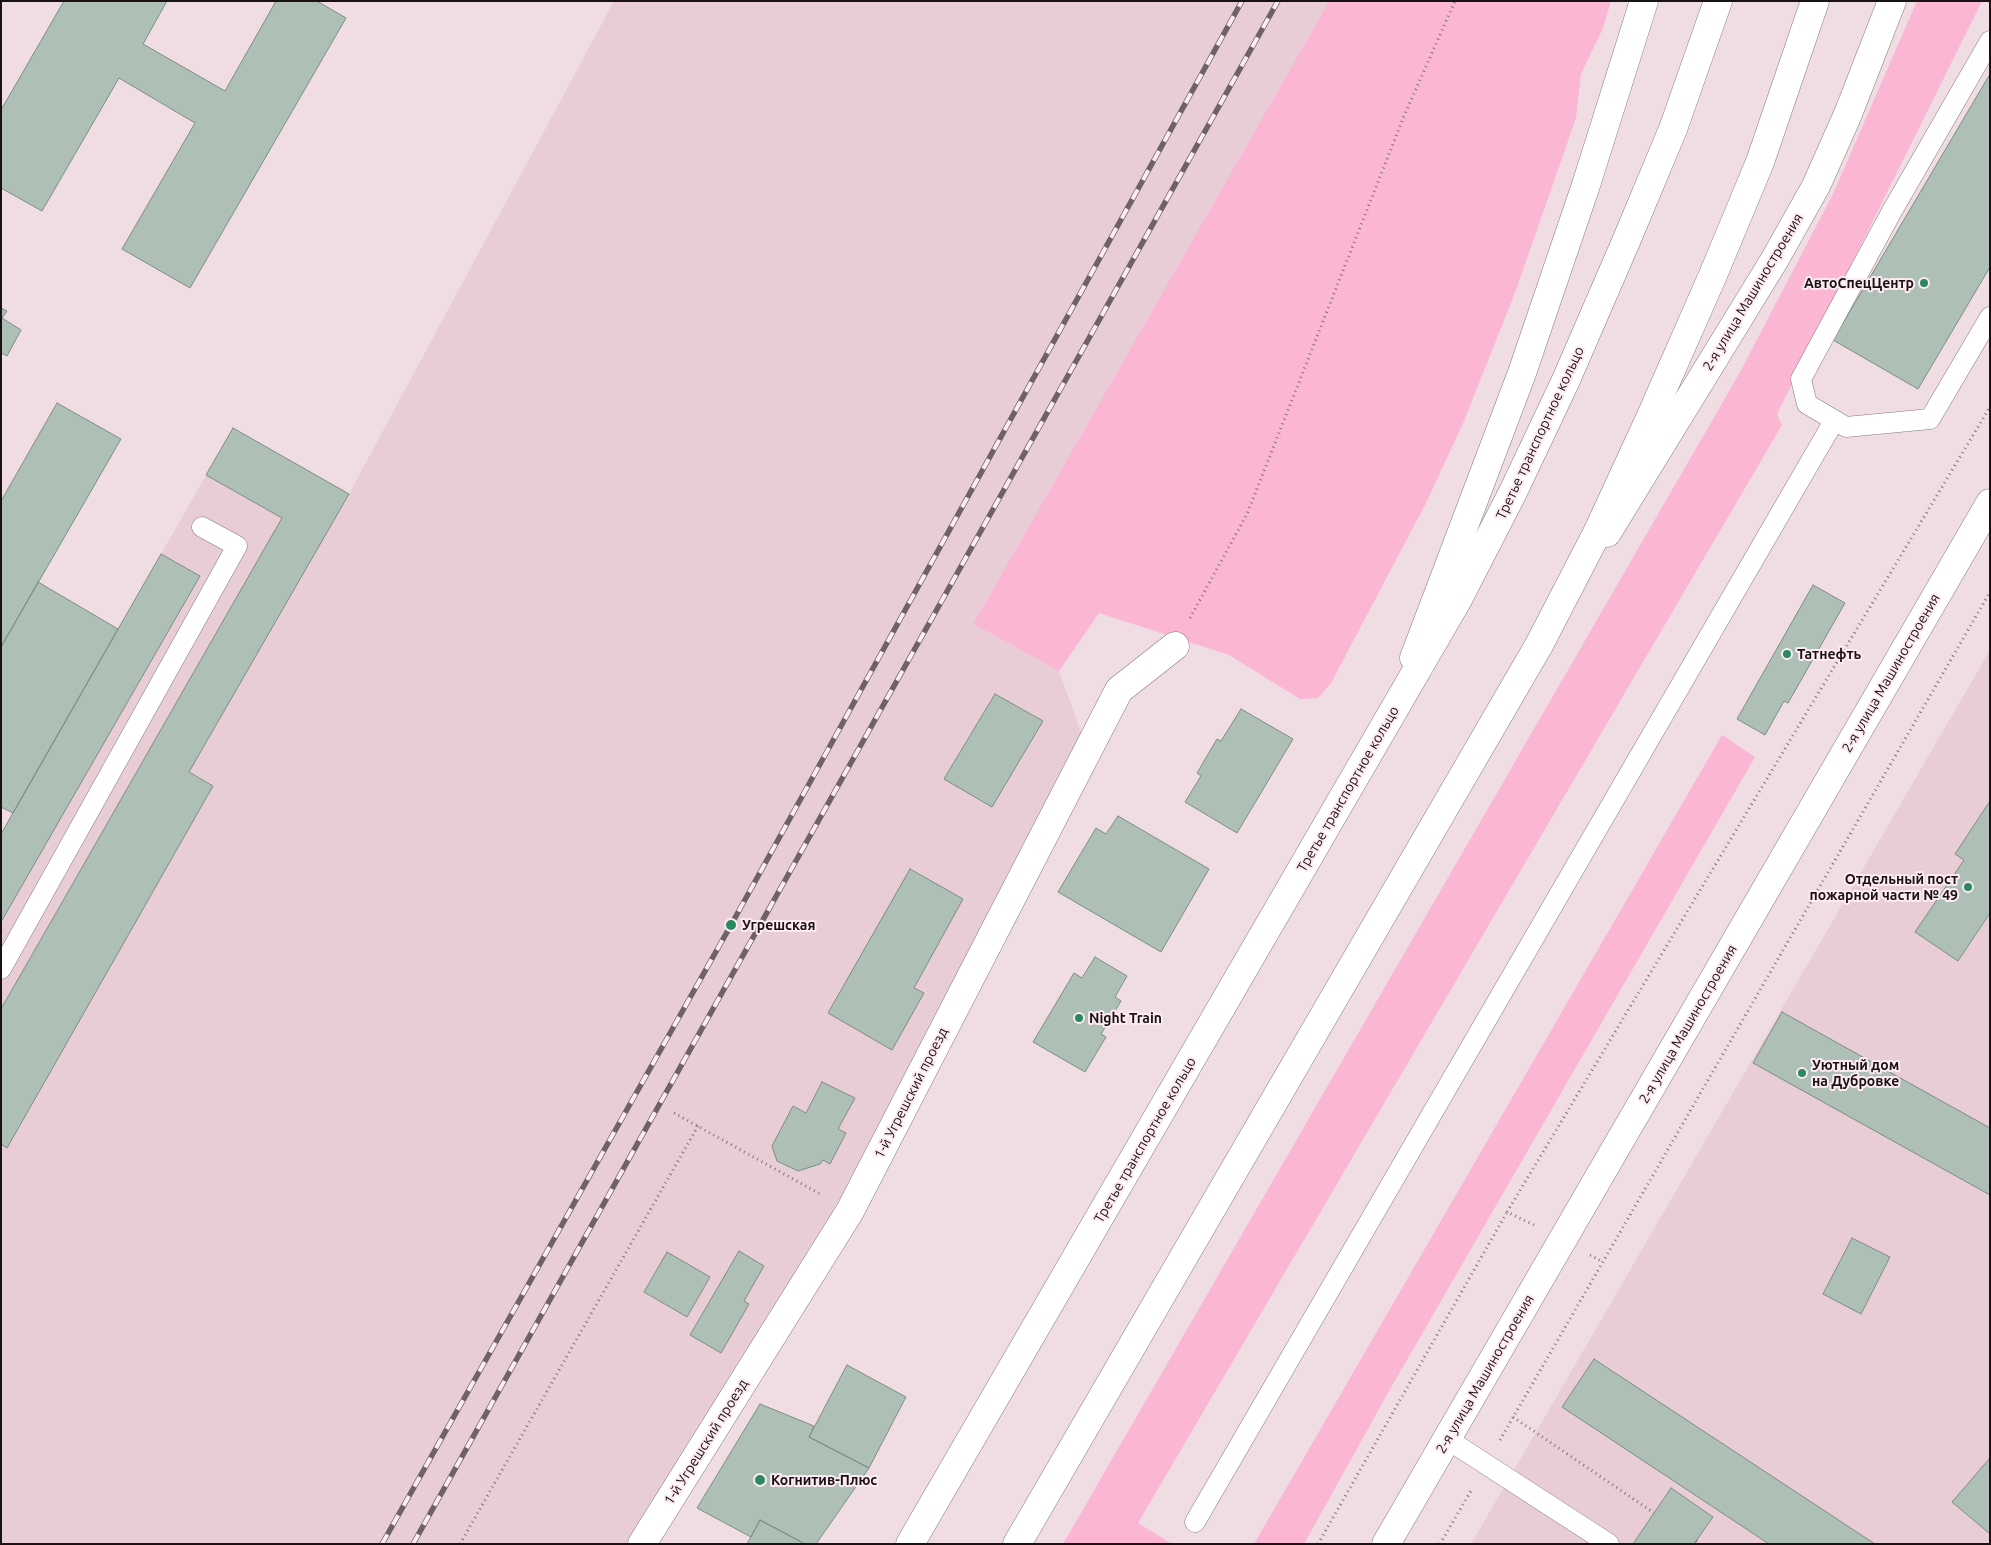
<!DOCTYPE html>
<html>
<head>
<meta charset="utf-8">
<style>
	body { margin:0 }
	#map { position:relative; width:1991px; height:1545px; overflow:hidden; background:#f0dde4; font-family:Ubuntu,sans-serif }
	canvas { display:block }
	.frame { position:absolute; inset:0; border:2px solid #191215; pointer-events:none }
</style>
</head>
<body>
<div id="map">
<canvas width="1991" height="1545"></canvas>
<div class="frame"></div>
</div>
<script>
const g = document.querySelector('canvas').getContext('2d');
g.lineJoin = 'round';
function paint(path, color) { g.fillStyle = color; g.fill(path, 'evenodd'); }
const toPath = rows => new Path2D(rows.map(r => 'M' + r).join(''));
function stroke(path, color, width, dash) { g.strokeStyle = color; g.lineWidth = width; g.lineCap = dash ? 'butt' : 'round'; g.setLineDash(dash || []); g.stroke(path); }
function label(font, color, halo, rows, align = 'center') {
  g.font = font + ' Ubuntu,sans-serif'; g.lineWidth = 4; g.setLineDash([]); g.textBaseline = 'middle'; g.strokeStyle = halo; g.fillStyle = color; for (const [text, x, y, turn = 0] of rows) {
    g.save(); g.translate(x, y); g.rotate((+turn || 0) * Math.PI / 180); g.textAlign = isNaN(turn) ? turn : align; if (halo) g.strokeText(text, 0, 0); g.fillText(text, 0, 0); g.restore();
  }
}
paint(toPath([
	[614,1,1329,1,973,624,1059,671,1082,735,841,1197,633,1544,1,1544,1,834,233,428,349,494],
	[1990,650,1990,1544,1471,1544]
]), '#e8cdd7');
paint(toPath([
	[1329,1,1611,1,1603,28,1581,74,1576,118,1516,290,1464,421,1426,503,1331,683,1318,698,1300,699,1229,655,1099,613,1059,671,973,624],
	[1917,1,1982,1,1777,414,1782,425,1138,1523,1172,1544,1063,1544,1739,374,1833,194],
	[1722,735,1755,757,1389,1391,1304,1544,1254,1544]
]), '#fab6d2');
const building = toPath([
	[64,1,167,1,143,44,225,91,276,1,317,1,346,18,190,288,122,249,195,123,119,78,42,211,1,188,1,110,64,1],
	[1990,74,1990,267,1918,389,1833,340,1990,74],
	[1,308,7,311,2,318,21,330,7,356,1,353,1,308],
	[57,403,121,439,1,647,1,501,57,403],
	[233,428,349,494,189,772,213,786,7,1148,1,1144,1,1009,282,518,206,475,233,428],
	[161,554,200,576,1,922,1,834,161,554],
	[38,582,118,629,13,813,1,807,1,647,38,582],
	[1813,585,1845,603,1788,703,1784,701,1765,735,1737,719,1813,585],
	[995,694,1043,721,992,807,944,779,995,694],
	[1241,709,1293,739,1237,833,1185,802,1201,776,1197,773,1217,739,1221,741,1241,709],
	[1990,801,1990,913,1958,961,1915,932,1964,860,1955,854,1990,801],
	[1118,816,1209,869,1161,952,1058,892,1096,828,1106,834,1118,816],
	[910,869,963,899,914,988,924,993,892,1050,828,1013,910,869],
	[1095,957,1127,976,1115,997,1121,1001,1101,1034,1106,1037,1085,1072,1033,1042,1074,973,1082,978,1095,957],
	[1782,1012,1990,1128,1990,1195,1753,1063,1782,1012],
	[822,1082,855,1098,838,1129,846,1133,830,1164,823,1160,820,1164,798,1171,777,1161,772,1146,793,1106,806,1113,822,1082],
	[1852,1238,1890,1257,1861,1314,1823,1294,1852,1238],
	[739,1251,764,1266,744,1301,749,1304,721,1353,690,1335,739,1251],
	[667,1252,710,1277,687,1317,644,1292,667,1252],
	[1594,1359,1875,1544,1769,1544,1562,1407,1594,1359],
	[847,1365,906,1397,869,1468,809,1437,847,1365],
	[760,1404,814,1426,809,1437,869,1468,816,1544,805,1544,760,1520,751,1537,697,1508,760,1404],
	[1990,1458,1990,1534,1952,1502,1990,1458],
	[1671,1488,1713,1517,1694,1544,1633,1544,1671,1488],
	[760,1520,805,1544,747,1544,760,1520]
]);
paint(building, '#aebfb5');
stroke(building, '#7d8d84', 1);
const lane = toPath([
	[1990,41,1892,211,1801,379,1807,404,1846,427,1930,419,1990,317],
	[1,969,237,546,202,527],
	[1447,1439,1609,1544],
	[1195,1522,1834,421]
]);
const street = toPath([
	[642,1544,850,1211,1119,690,1175,646]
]);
const secondary = toPath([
	[1607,533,1775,259,1816,186,1848,114,1892,1],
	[1414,658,1522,373,1586,185,1644,1],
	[1386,1544,1990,503]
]);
const primary = toPath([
	[910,1544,1457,601,1513,492,1566,380,1627,239,1673,129,1718,1],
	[1017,1544,1539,645,1597,533,1650,418,1713,275,1760,162,1815,1]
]);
stroke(lane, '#89787f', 21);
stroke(street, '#89787f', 29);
stroke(secondary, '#89787f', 29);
stroke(primary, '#89787f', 29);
stroke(toPath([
	[1190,618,1247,514,1404,116,1455,1],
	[674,1113,822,1195],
	[1534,1225,1507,1212,1990,407],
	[1590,1255,1603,1262],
	[1513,1417,1654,1513],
	[1500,1440,1990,592],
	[1696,1541,1700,1544],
	[460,1544,698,1126],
	[1318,1544,1507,1212],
	[1440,1544,1472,1489]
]), '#807479', 3, [1, 4]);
stroke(lane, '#fff', 20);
stroke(street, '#fff', 28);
stroke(secondary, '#fff', 28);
stroke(primary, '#fff', 28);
const rail = toPath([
	[382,1544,731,925,1242,1],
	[413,1544,1278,1]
]);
stroke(rail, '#6e6267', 5.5);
stroke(rail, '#feeaf2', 4, [11]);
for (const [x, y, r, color] of [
	[1924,283,5,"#2a8961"],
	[1787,654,5,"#2a8961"],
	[1968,887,5,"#2a8961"],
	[731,925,6,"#2a8961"],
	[1079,1018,5,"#2a8961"],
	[1802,1073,5,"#2a8961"],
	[760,1480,6,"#2a8961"]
]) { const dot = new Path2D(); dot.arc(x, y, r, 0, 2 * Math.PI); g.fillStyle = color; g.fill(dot); stroke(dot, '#feeaf2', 2); }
label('bold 14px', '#191215', '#feeaf2', [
	["АвтоСпецЦентр",1914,283,"right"],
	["Татнефть",1797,654],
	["Отдельный пост",1958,879,"right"],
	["пожарной части № 49",1958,895,"right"],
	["Угрешская",742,925],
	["Night Train",1089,1018],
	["Уютный дом",1812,1065],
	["на Дубровке",1812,1081],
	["Когнитив-Плюс",771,1480]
], 'left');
label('14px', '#191215', '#feeaf2', [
	["2-я улица Машиностроения",1753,292,-59],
	["Третье транспортное кольцо",1540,433,-65],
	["2-я улица Машиностроения",1891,673,-60],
	["Третье транспортное кольцо",1348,789,-60],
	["2-я улица Машиностроения",1688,1024,-60],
	["1-й Угрешский проезд",911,1093,-63],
	["Третье транспортное кольцо",1145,1140,-60],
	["2-я улица Машиностроения",1485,1374,-60],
	["1-й Угрешский проезд",706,1442,-58]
]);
</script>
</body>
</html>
